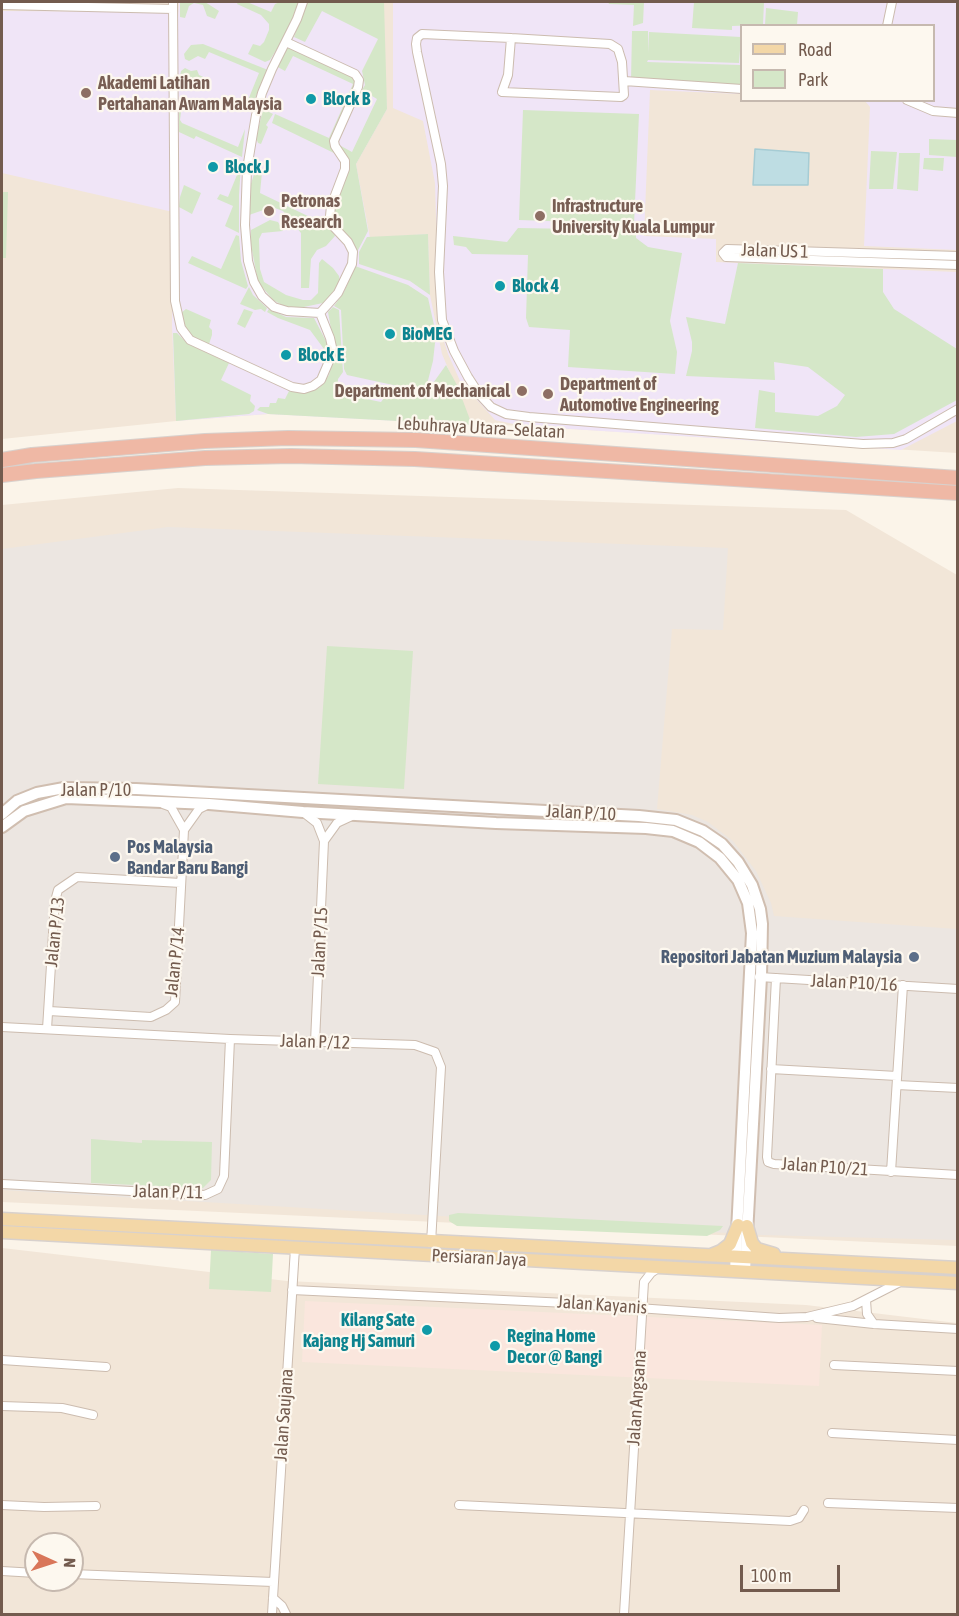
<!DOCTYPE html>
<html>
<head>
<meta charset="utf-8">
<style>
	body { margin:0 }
	#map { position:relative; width:959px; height:1616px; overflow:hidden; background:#fbf4e9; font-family:"Asap Condensed",sans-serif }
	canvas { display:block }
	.frame { position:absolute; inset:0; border:3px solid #735b4e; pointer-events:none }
	.legend { position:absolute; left:740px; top:24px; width:195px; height:78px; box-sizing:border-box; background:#fdf8ef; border:2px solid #c6b9af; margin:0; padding:8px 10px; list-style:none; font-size:18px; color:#735b4e }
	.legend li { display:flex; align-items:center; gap:12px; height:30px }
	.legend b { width:30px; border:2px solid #c6b9af }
	.north { position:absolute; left:24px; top:1532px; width:60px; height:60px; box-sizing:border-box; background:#fdf8ef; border:2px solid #c6b9af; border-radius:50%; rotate:93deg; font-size:16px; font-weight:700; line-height:24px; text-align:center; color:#735b4e }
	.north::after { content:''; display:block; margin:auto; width:21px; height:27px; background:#d97659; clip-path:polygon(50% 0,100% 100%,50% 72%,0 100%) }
	.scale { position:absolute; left:740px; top:1565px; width:100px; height:27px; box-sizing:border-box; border:3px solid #735b4e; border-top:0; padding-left:8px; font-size:18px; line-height:21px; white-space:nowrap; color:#735b4e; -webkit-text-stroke:4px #fdf8ef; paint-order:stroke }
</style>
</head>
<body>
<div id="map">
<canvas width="959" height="1616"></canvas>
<div class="frame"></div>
<ul class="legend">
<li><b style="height:8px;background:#f3d7a7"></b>Road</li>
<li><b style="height:16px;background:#d5e7c8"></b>Park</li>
</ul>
<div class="north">N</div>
<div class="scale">100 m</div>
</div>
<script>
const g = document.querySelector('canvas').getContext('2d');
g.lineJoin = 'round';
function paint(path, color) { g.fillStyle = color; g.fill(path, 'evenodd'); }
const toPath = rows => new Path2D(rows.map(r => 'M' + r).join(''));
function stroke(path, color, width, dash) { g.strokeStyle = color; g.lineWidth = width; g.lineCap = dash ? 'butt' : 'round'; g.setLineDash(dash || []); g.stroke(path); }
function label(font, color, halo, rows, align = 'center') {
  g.font = font + ' "Asap Condensed",sans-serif'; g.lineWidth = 4.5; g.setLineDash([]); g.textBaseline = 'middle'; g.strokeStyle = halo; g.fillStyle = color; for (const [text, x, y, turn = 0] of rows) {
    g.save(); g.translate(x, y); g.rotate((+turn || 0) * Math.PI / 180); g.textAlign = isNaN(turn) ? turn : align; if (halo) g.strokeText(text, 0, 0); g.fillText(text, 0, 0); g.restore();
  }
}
paint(toPath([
	[2,2,957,2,957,453,523,426,268,414,176,421,2,439],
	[742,26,934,26,934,100,742,100],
	[178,488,846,510,957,575,957,1246,2,1202,2,505],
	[2,1248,287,1281,806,1305,957,1323,957,1614,2,1614],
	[36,1544,72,1544,72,1580,36,1580]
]), '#f2e6d8');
paint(toPath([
	[305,1301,822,1325,819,1386,302,1362]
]), '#fae6dd');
paint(toPath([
	[168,527,728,548,723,630,672,629,657,809,692,815,708,822,733,841,756,871,771,903,774,916,957,929,957,1240,761,1235,2,1190,2,549]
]), '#ece6e1');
paint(toPath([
	[179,2,384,2,384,69,387,109,356,164,370,238,428,234,430,295,442,354,472,425,268,414,176,421,172,326,173,212,2,173,2,11,170,12,171,17,178,17],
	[393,2,957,2,957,250,864,246,870,107,865,101,934,100,934,26,742,26,741,94,650,90,644,236,716,239,716,262,957,272,957,421,901,450,523,426,495,420,460,381,448,354,439,325,435,183,423,121,393,108]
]), '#f0e5f7');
paint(toPath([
	[180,2,205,2,219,11,215,19,207,16,203,5,194,3,189,6,185,18,180,17],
	[238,2,247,2,271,12,275,4,280,2,299,2,291,26,270,60,265,62,248,54,253,44,260,46,264,42,269,30,269,24,261,15,237,4],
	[307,2,384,2,387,109,356,164,368,231,356,254,339,230,334,216,335,207,350,168,350,164,340,152,341,146,352,152,377,99,362,90,365,85,362,71,378,39,322,11,305,42,294,37],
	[608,2,644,2,643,23,633,26,634,5,609,4],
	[694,2,764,2,763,25,732,26,732,30,692,28],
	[766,8,798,12,797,25,765,25],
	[632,31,648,31,648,53,649,32,741,37,739,63,648,60,647,62,740,65,741,55,741,86,631,80],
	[203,44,268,70,263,88,259,89,251,108,246,105,259,73,209,52,205,59,198,56,189,61,185,59,184,54,191,45],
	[287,45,355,76,357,81,334,133,336,154,272,123,275,114,329,138,353,84,293,56,285,71,276,66],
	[185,68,191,71,197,70,199,75,210,80,207,87,198,83,195,90,190,88,189,81,180,76,181,71],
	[269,100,273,101,269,112,273,114,266,125,268,127,261,144,258,143,256,138,265,101],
	[523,110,639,114,634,224,519,220],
	[179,111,181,112,180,120,182,123,238,147,245,129,242,157,196,136,194,139,179,132],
	[929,139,957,140,957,157,929,155],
	[871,151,897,152,893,189,869,189],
	[899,153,920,153,918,191,897,189],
	[924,158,944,158,943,171,923,169],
	[241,165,239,195,239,233,225,226,233,206,217,199,220,194,228,197],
	[255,171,262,172,260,193,314,219,326,216,335,236,326,246,317,250,311,259,309,288,301,288,301,233,283,211,272,207,249,215,250,187],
	[184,185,201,193,192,214,179,207,180,197],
	[2,192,8,192,6,258,2,258],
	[270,220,278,222,283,231,262,233,259,239,260,269,264,282,286,295,303,300,311,300,318,293,319,263,322,259,333,268,339,276,340,282,333,294,323,303,299,308,286,307,273,300,258,282,251,245,251,230],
	[518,228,636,230,636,238,648,247,682,253,670,321,677,352,675,374,568,367,570,330,529,327,526,318,528,255,472,254,466,247,454,245,453,236,507,242],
	[428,234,430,295,410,281,359,264,359,252,367,237],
	[236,235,239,236,241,261,248,286,246,289,188,263,192,256,221,269],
	[738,263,883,269,883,292,894,309,957,349,957,400,894,434,856,437,755,428,759,390,775,393,775,412,818,416,837,406,845,395,808,367,774,362,775,380,686,376,692,351,692,342,686,317,725,324],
	[355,266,408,285,428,298,436,334,433,361,425,392,347,375,344,369,341,310,334,306,344,292],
	[249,287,253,295,267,308,265,312,261,309,255,310,240,304],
	[333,307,339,310,343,372,338,379,337,393,381,402,384,398,403,399,405,392,426,393,446,365,457,385,472,425,268,414,257,410,260,407,269,407,270,403,276,403,278,398,285,399,289,391,307,392,320,387,329,375,335,351,328,312],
	[186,309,211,320,209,327,212,330,212,335,209,344,191,336,183,328,181,313],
	[244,309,253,312,245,328,237,324],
	[269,309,286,317,314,318,328,345,324,349,310,330,278,318,267,312],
	[173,333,177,333,188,344,229,363,221,380,251,395,250,401,255,406,254,411,249,414,176,421],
	[327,646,413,651,404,789,318,784],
	[91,1139,142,1143,142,1140,212,1142,211,1180,203,1188,91,1183],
	[458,1213,723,1226,720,1230,707,1236,457,1226,449,1221,449,1215],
	[211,1250,273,1254,271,1292,209,1289]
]), '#d5e7c8');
const water = toPath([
	[755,149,809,153,808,185,753,185,755,149]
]);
paint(water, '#bedde3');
stroke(water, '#a6ccd4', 1.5);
const street = toPath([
	[173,2,175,301,181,328,190,340,292,387,304,389,313,386,321,380,330,359,332,347,330,338,320,313],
	[2,5,173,9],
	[887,26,892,2],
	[511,38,508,75,502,92,621,97,624,95,622,62,618,49,610,44,511,38,422,34,417,38,416,44,417,52,441,164,443,186,439,272,442,320,454,351,468,377,479,394,491,407,506,414,529,417,863,444,893,443,906,439,958,409],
	[286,42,355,74,359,80,358,87,334,141,335,146,345,161,345,169,331,206,330,216,332,225,348,242,353,252,352,264,338,293,320,313,287,311,274,307,262,296,254,282,248,261,245,225,247,169,256,115,262,93,272,69,297,19,303,2],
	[624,81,742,89],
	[907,100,933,111,958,113],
	[723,253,726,257,958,265],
	[723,253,727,249,958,256],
	[163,804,171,807,184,830],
	[303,812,317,823,324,841,315,1042],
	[324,841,337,823,352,816],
	[759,977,958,989],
	[776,978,767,1157,768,1162,774,1164,958,1175],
	[49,1011,151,1017,166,1010,175,1002,184,830,199,809,207,805],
	[2,1027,230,1039,415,1045,435,1052,441,1067,431,1243],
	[47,1029,55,901,58,890,77,877,181,883],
	[771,1069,897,1076],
	[897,1085,958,1088],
	[891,1172,903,985],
	[2,1184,205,1195,218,1189,224,1176,230,1039],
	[292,1290,567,1303,779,1318,807,1317,853,1306,900,1282],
	[866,1300,867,1314,874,1324],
	[817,1318,874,1324,958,1329],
	[2,1360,106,1367],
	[834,1365,958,1371],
	[2,1406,62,1408,93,1415],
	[832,1433,958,1440],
	[828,1503,958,1508],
	[2,1505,44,1507,96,1506],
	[459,1505,790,1521,799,1518,804,1510],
	[2,1571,36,1573],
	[72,1574,273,1582],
	[273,1598,282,1606,286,1614],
	[272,1614,295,1248],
	[624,1614,644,1282,651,1273,658,1268]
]);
const secondary = toPath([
	[2,814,17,801,37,793,64,788,136,789,639,816,676,820,703,831,722,844,738,862,752,885,760,909,762,924,761,977,745,1271],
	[2,827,24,811,66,798,209,804,303,812,496,823,646,828,673,831,699,842,720,858,738,880,748,903,752,933,735,1271]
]);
const primary = toPath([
	[2,1219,958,1268],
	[747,1226,752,1243,757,1249,774,1254],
	[2,1232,958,1283],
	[711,1255,721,1251,730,1244,738,1225]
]);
const highway = toPath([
	[2,460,32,455,205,441,288,438,416,440,958,478],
	[2,475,36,471,205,458,291,456,415,459,958,493]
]);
stroke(street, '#ccbcaf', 10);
stroke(secondary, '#d0beb0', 14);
stroke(primary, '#d8d1cd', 15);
stroke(highway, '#d8d1cd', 16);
stroke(street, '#fff', 8);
stroke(secondary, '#fff', 10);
stroke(primary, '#f3d7a7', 12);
stroke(highway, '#efb8a5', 14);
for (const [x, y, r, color] of [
	[86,93,6,"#8d6e63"],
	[311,99,6,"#0f9aa8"],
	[213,167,6,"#0f9aa8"],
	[269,211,6,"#8d6e63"],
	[540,216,6,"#8d6e63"],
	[500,286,6,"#0f9aa8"],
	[390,334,6,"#0f9aa8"],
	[286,355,6,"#0f9aa8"],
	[522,391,6,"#8d6e63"],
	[548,394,6,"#8d6e63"],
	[115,857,6,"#5c6f8a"],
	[914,957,6,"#5c6f8a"],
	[427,1330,6,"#0f9aa8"],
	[495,1346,6,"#0f9aa8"]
]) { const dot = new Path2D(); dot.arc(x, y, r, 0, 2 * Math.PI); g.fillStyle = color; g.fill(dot); stroke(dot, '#fdf8ef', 2); }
label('bold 18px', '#785e54', '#fdf8ef', [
	["Akademi Latihan",98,83],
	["Pertahanan Awam Malaysia",98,104],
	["Petronas",281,201],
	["Research",281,222],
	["Infrastructure",552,206],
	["University Kuala Lumpur",552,227],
	["Department of",560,384],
	["Automotive Engineering",560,405],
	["Department of Mechanical",510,391,"right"]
], 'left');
label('bold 18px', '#0d838f', '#fdf8ef', [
	["Block B",323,99],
	["Block J",225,167],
	["Block 4",512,286],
	["BioMEG",402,334],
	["Block E",298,355],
	["Kilang Sate",415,1320,"right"],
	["Kajang Hj Samuri",415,1341,"right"],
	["Regina Home",507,1336],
	["Decor @ Bangi",507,1357]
], 'left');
label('18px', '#735b4e', '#fdf8ef', [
	["Jalan US 1",775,251,2],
	["Lebuhraya Utara–Selatan",481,428,3],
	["Jalan P/10",96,790],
	["Jalan P/10",581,813,3],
	["Jalan P/13",55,932,-84],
	["Jalan P/15",320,942,-87],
	["Jalan P/14",175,962,-84],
	["Jalan P10/16",854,983,3],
	["Jalan P/12",315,1042,2],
	["Jalan P10/21",825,1167,4],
	["Jalan P/11",168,1192,1],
	["Persiaran Jaya",479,1258,3],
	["Jalan Kayanis",602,1305,4],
	["Jalan Angsana",637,1398,-86],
	["Jalan Saujana",284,1415,-86]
]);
label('bold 18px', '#4e5e75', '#fdf8ef', [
	["Pos Malaysia",127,847],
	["Bandar Baru Bangi",127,868],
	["Repositori Jabatan Muzium Malaysia",902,957,"right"]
], 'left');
</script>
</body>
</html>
